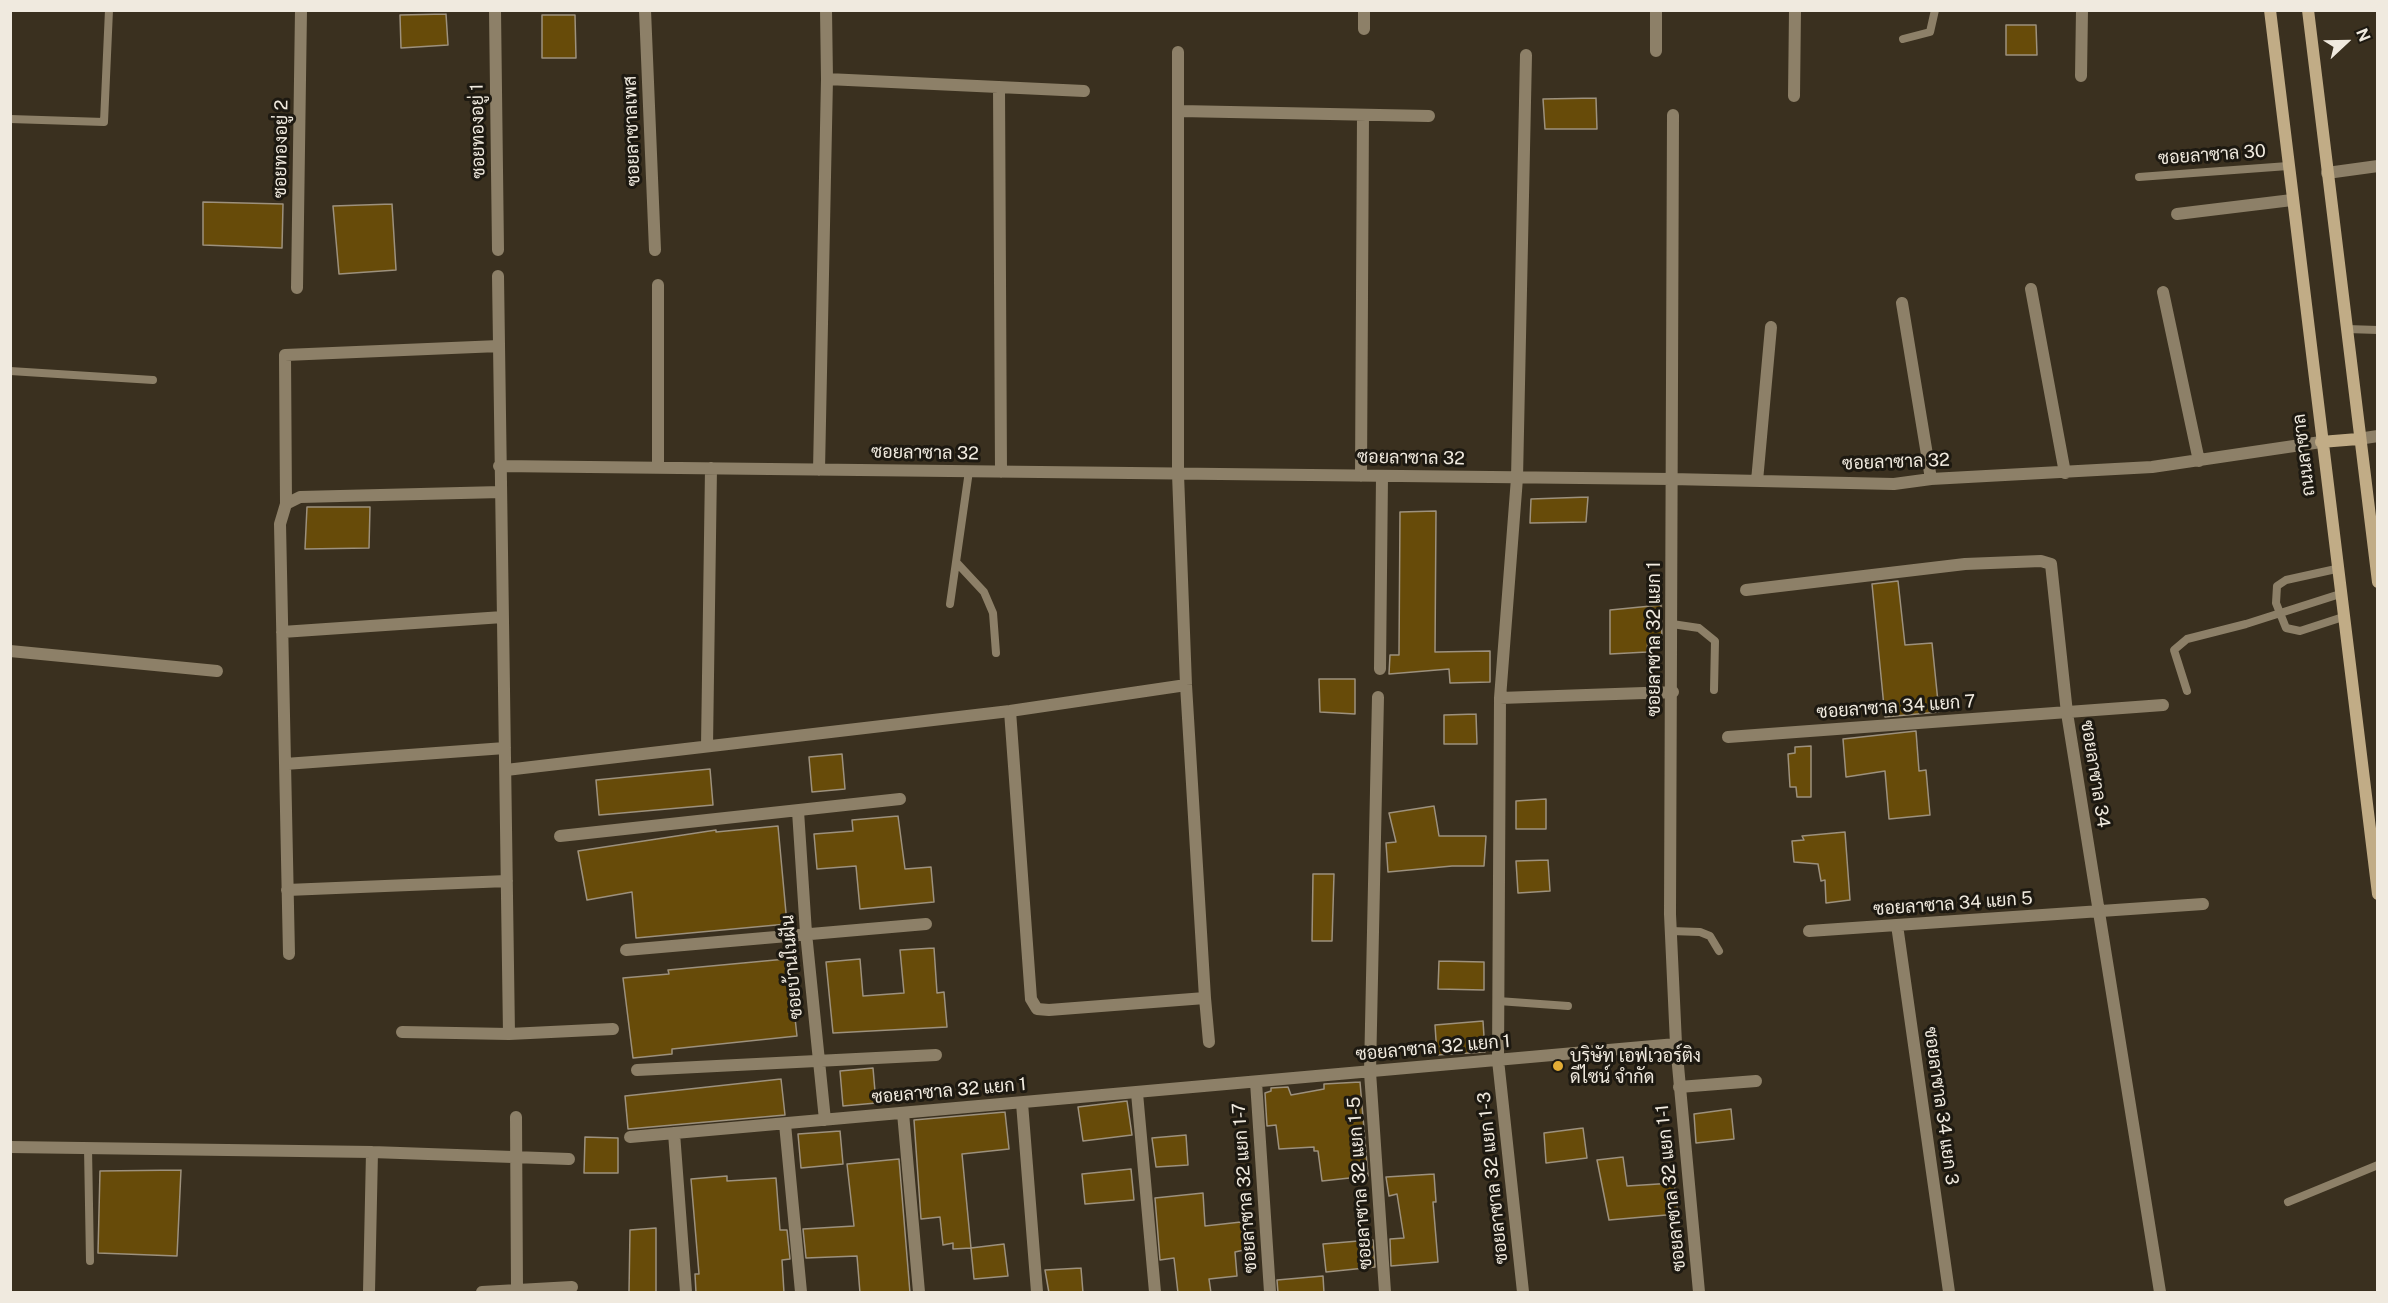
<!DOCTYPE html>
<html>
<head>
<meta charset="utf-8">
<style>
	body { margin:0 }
	#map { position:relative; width:2388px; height:1303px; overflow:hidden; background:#3a301f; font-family:"Public Sans",sans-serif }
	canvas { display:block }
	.frame { position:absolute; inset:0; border:12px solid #f0eadf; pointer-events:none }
	.north { position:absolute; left:2316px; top:12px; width:60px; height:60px; -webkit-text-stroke:4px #1d1911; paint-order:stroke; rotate:68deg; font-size:16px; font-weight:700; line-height:24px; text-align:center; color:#f0eadf }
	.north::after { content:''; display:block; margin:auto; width:21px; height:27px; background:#f0eadf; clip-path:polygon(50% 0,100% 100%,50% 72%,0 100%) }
</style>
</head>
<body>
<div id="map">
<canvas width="2388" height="1303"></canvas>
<div class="frame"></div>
<div class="north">N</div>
</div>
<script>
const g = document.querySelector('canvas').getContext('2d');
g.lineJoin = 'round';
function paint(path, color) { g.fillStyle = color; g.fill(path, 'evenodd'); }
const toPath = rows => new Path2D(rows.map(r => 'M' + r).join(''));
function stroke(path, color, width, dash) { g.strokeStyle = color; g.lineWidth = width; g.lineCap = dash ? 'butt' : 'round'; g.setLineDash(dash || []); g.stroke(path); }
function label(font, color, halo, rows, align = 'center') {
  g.font = font + ' "Public Sans",Sarabun,sans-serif'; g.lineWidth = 6; g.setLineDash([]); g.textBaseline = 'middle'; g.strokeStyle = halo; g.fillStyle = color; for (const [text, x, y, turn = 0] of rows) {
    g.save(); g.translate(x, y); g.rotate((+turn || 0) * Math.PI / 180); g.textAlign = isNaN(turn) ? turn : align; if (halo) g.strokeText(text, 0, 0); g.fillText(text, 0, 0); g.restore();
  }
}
const building = toPath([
	[446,14,448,45,401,48,400,15,446,14],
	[542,15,575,15,576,58,542,58,542,15],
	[2006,25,2036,25,2037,55,2006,55,2006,25],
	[1596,98,1597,129,1545,129,1543,99,1596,98],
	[203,202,283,204,282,248,203,245,203,202],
	[392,204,396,270,339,274,333,206,392,204],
	[1588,497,1586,522,1530,523,1531,499,1588,497],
	[307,507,370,507,369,548,305,549,307,507],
	[1436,511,1435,652,1490,651,1490,682,1450,683,1449,669,1389,674,1390,655,1399,655,1400,512,1436,511],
	[1898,581,1905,645,1932,643,1939,712,1885,717,1872,584,1898,581],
	[1661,605,1662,639,1648,639,1647,652,1610,654,1610,610,1661,605],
	[1319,679,1355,679,1355,714,1320,712,1319,679],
	[1476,714,1477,744,1444,744,1444,715,1476,714],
	[1916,731,1919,771,1926,770,1930,815,1889,819,1885,771,1846,777,1843,739,1916,731],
	[1811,746,1811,797,1797,797,1796,787,1790,787,1788,754,1795,753,1795,747,1811,746],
	[842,754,845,789,812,792,809,757,842,754],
	[710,769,713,805,599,815,596,780,710,769],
	[1546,799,1546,829,1516,829,1516,801,1546,799],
	[1434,806,1439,836,1486,836,1484,866,1452,866,1388,872,1386,843,1396,842,1389,813,1434,806],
	[898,816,905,869,931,867,934,902,860,909,856,866,817,869,814,834,853,831,852,820,898,816],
	[778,826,787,924,636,938,632,892,587,900,578,851,716,830,716,832,778,826],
	[1845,832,1850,900,1826,903,1825,880,1821,881,1818,864,1794,862,1792,841,1804,840,1802,836,1845,832],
	[1548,860,1550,891,1518,893,1516,861,1548,860],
	[1313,874,1334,874,1332,941,1312,941,1313,874],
	[934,948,937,993,944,992,947,1027,833,1033,826,962,860,959,863,996,904,993,900,950,934,948],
	[786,959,790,1001,793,1000,797,1036,672,1049,672,1054,633,1058,623,978,669,974,668,970,786,959],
	[1439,961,1484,962,1484,990,1438,989,1439,961],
	[1483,1021,1485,1052,1437,1055,1435,1025,1483,1021],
	[873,1068,876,1103,843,1106,840,1071,873,1068],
	[781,1079,785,1115,628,1129,625,1096,781,1079],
	[1360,1082,1368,1176,1322,1181,1318,1151,1314,1151,1314,1147,1279,1149,1276,1125,1267,1126,1265,1093,1271,1091,1271,1088,1288,1087,1291,1095,1324,1089,1324,1084,1360,1082],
	[1127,1101,1132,1135,1083,1141,1078,1107,1127,1101],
	[1731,1109,1734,1139,1696,1143,1694,1114,1731,1109],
	[1005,1112,1009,1149,962,1154,971,1248,953,1249,953,1243,943,1245,940,1217,921,1219,914,1120,1005,1112],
	[1583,1128,1587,1158,1546,1163,1544,1133,1583,1128],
	[840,1131,843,1164,801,1168,798,1134,840,1131],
	[1186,1135,1188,1165,1156,1167,1152,1138,1186,1135],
	[585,1137,618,1138,618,1173,584,1173,585,1137],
	[1623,1157,1627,1186,1674,1183,1678,1214,1609,1220,1597,1160,1623,1157],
	[899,1159,910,1293,860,1293,857,1256,806,1258,803,1229,854,1226,847,1164,899,1159],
	[1131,1169,1134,1200,1085,1204,1082,1174,1131,1169],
	[181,1170,177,1256,98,1253,100,1171,181,1170],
	[1434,1174,1436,1202,1433,1202,1438,1262,1391,1266,1390,1239,1404,1238,1397,1194,1389,1196,1386,1177,1434,1174],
	[727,1176,727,1181,776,1178,780,1230,787,1230,790,1259,782,1260,784,1293,696,1293,695,1274,699,1274,691,1179,727,1176],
	[1203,1193,1205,1226,1241,1222,1244,1250,1235,1252,1237,1276,1209,1279,1211,1293,1178,1293,1174,1258,1160,1260,1155,1198,1203,1193],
	[656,1228,656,1293,629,1293,630,1230,656,1228],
	[1370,1240,1373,1240,1375,1267,1326,1272,1323,1244,1370,1240],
	[1004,1244,1008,1276,974,1279,971,1248,1004,1244],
	[1081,1268,1083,1293,1049,1293,1045,1270,1081,1268],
	[1323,1276,1324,1293,1278,1293,1277,1280,1323,1276]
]);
paint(building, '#674b09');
stroke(building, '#9d917d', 1.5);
stroke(toPath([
	[1903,39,1930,32,1935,10],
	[10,119,104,122,109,10],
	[2139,177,2288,166],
	[2347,329,2378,330],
	[10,371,153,380],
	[957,563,984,592,993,613,996,653],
	[2336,569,2286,580,2277,586,2276,603,2286,628,2300,631,2343,617],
	[950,604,969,471],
	[1672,624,1699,628,1715,641,1714,690],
	[2187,691,2174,650,2187,639,2246,624,2340,594],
	[1671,931,1700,932,1710,936,1719,951],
	[1498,1001,1568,1006],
	[88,1148,90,1261],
	[2288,1202,2378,1165]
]), '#8d8068', 8);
stroke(toPath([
	[495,10,498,250],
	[645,10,655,250],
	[1656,10,1656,51],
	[1364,29,1364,10],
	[1178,52,1178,474,1186,685,1205,998],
	[2081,76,2082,10],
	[827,79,1084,91],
	[999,87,1001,472],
	[1794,96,1795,10],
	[1180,111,1429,116],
	[2327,173,2378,166],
	[2177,214,2292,200],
	[297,288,301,10],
	[2031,289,2065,473],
	[2163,292,2199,461],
	[1902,303,1931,479],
	[2358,439,2378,436],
	[499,466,1671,479,1894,484,1931,479,2152,467,2321,442],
	[658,468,658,285],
	[819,470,827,79,826,10],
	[1361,476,1363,115],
	[1757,481,1771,327],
	[286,504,300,497,501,492],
	[1746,590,1965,564,2041,561,2051,564,2067,713,2160,1292],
	[282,632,503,617],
	[10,651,217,671],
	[1380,669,1382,476],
	[1378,697,1370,1072,1385,1292],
	[1500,698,1673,692],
	[1010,711,1031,999,1037,1009,1049,1010,1205,998,1209,1042],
	[1728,737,2163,705],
	[707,746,711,468],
	[285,764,505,748],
	[506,770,1010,711,1186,685],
	[798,811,806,933,825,1120],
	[560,836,900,799],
	[287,890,507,881],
	[1897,925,1949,1292],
	[1809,931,2203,904],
	[626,950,926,924],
	[289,954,280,524,286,504,285,355,499,346],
	[402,1032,509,1034,498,276],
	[509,1034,613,1029],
	[1676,1044,1699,1292],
	[637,1070,936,1055],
	[1256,1082,1270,1292],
	[1679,1087,1756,1081],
	[1137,1093,1155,1292],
	[1022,1103,1037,1292],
	[903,1113,919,1292],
	[516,1117,517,1290],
	[785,1124,801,1292],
	[674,1133,686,1292],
	[630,1137,1676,1044,1670,914,1673,115],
	[10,1147,372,1152,569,1159],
	[369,1292,372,1152],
	[482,1292,572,1287],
	[1523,1292,1498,1060,1500,698,1517,478,1526,55]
]), '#8d8068', 12);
stroke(toPath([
	[2270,10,2378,894],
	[2308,10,2378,582],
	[2321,442,2358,439]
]), '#c1ac86', 12);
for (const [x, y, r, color] of [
	[1558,1066,6,"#e4ad35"]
]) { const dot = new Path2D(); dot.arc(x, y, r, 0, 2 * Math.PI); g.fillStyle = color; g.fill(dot); stroke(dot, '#1d1911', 2); }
label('18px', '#f0eadf', '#1d1911', [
	["ซอยทองอยู่ 1",478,131,-91],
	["ซอยลาซาลเพส",632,131,-92],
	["ซอยทองอยู่ 2",281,149,-89],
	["ซอยลาซาล 30",2212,155,-4],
	["ซอยลาซาล 32",925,453,1],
	["ถนนลาซาล",2304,455,-97],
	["ซอยลาซาล 32",1411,458,1],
	["ซอยลาซาล 32",1896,462,-2],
	["ซอยลาซาล 32 แยก 1",1654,639,-90],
	["ซอยลาซาล 34 แยก 7",1896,707,-4],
	["ซอยลาซาล 34",2095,774,81],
	["ซอยลาซาล 34 แยก 5",1953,904,-4],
	["ซอยบ้านในฝัน",792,967,-95],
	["ซอยลาซาล 32 แยก 1",1433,1048,-5],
	["ซอยลาซาล 32 แยก 1",949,1091,-5],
	["ซอยลาซาล 34 แยก 3",1941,1106,82],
	["ซอยลาซาล 32 แยก 1-3",1493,1178,-96],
	["ซอยลาซาล 32 แยก 1-5",1360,1183,-94],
	["ซอยลาซาล 32 แยก 1-7",1245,1188,-94],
	["ซอยลาซาล 32 แยก 1-1",1671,1188,-96]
]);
label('18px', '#f0eadf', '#1d1911', [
	["บริษัท เอฟเวอร์ติง",1570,1056],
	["ดีไซน์ จำกัด",1570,1077]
], 'left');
</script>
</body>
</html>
